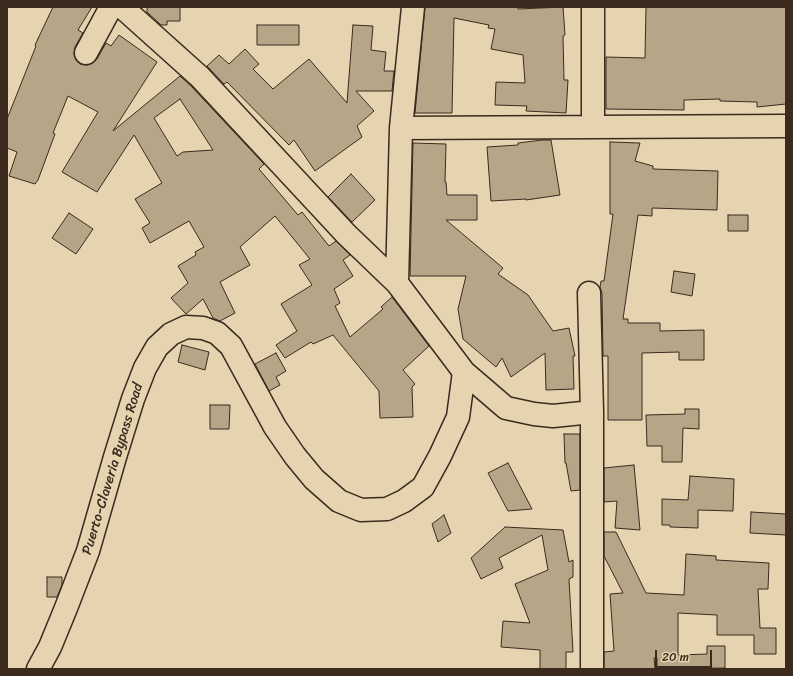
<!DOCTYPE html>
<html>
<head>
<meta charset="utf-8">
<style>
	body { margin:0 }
	#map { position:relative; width:793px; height:676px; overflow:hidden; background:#e6d4b1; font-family:Sriracha,sans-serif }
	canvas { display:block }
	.frame { position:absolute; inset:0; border:8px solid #3b2a1e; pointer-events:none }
	.scale { position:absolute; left:655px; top:650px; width:57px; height:18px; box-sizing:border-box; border:2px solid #3b2a1e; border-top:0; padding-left:5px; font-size:12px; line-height:14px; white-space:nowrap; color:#3b2a1e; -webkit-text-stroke:3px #e6d4b1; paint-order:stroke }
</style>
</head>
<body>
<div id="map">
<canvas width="793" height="676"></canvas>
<div class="frame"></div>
<div class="scale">20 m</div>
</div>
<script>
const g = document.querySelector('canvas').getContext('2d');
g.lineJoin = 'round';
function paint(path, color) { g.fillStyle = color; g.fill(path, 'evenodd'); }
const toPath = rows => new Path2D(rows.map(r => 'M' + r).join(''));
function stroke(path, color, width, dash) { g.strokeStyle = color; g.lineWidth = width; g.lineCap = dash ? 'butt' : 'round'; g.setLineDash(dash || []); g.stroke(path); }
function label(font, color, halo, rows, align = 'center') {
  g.font = font + ' Sriracha,sans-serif'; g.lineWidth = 4; g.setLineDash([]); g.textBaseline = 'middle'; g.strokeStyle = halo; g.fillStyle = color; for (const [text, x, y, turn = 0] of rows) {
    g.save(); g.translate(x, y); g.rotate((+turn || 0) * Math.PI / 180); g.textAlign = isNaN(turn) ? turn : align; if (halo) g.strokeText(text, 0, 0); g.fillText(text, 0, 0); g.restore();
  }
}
const building = toPath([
	[53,7,92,7,78,30,83,33,75,47,74,54,76,60,80,64,87,65,93,63,97,59,106,43,111,46,119,35,157,62,113,131,180,76,191,86,264,164,259,169,298,215,302,212,329,246,336,241,350,255,343,260,353,276,334,289,340,303,335,306,350,337,383,309,381,307,392,297,429,346,403,370,415,384,412,387,413,417,380,418,379,391,333,335,313,344,311,342,285,358,276,345,297,331,281,304,312,285,299,265,310,259,275,216,240,247,250,265,220,282,235,313,220,321,213,318,203,299,186,314,171,298,188,283,178,266,196,255,195,252,204,247,189,221,150,243,142,228,150,223,135,199,162,183,134,135,97,192,62,172,98,112,68,96,53,133,55,134,38,180,35,184,9,176,17,152,7,148,7,119,36,46,35,45,53,7],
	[180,99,213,150,183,152,177,156,154,118,180,99],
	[147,7,180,7,180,21,167,21,167,25,161,25,147,12,147,7],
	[425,7,517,7,518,9,563,7,565,35,563,36,564,80,568,80,566,113,526,111,527,106,495,105,496,82,525,83,523,55,491,49,495,29,488,28,489,25,454,18,452,113,415,113,425,7],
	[646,7,786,7,786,104,757,107,757,102,720,101,720,99,684,100,684,110,606,109,606,57,645,58,646,7],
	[257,25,299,25,299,45,257,45,257,25],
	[353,25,373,26,371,50,386,52,384,71,394,71,392,91,356,91,374,111,357,126,362,137,315,171,294,140,289,145,227,82,224,84,207,66,219,55,229,64,245,49,259,64,253,69,273,89,309,59,347,103,353,25],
	[542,140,551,140,560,195,526,200,526,199,491,201,487,147,518,145,518,143,542,140],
	[610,142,640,143,635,161,653,166,653,169,718,171,717,210,652,208,652,216,638,215,623,319,628,319,628,323,660,323,660,331,704,330,704,360,679,360,679,352,642,353,642,420,608,420,608,356,603,356,602,293,600,287,601,281,604,281,613,214,610,214,610,142],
	[413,143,446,144,445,182,446,182,447,195,477,195,477,220,446,220,503,268,498,274,528,295,553,331,569,328,575,356,573,356,574,389,546,390,545,353,511,377,502,358,496,367,463,339,458,309,466,276,410,276,413,143],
	[351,174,375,200,352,222,328,197,351,174],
	[69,213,93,229,76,254,52,238,69,213],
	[728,215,748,215,748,231,728,231,728,215],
	[674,271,695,274,692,296,671,292,674,271],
	[182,345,209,352,205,370,178,362,182,345],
	[276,353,286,371,276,377,280,385,269,391,255,364,276,353],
	[210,405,230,405,229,429,210,429,210,405],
	[685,409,699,409,699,429,683,428,682,462,662,462,662,446,647,446,646,415,685,414,685,409],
	[564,434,580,434,580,490,571,491,566,463,565,463,564,434],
	[508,463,532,509,508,511,488,473,508,463],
	[634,465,640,530,615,528,617,501,604,502,604,468,634,465],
	[690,476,734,479,733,511,698,510,698,528,670,527,670,525,662,525,662,499,688,500,690,476],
	[751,512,786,514,786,535,750,533,751,512],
	[444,515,451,533,438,542,432,524,444,515],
	[505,527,563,530,569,562,573,560,573,577,569,579,573,652,566,652,566,669,540,669,540,650,501,647,503,621,530,623,515,584,548,570,542,535,499,558,503,568,481,579,471,558,505,527],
	[604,532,616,532,646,593,684,595,686,554,716,556,716,560,769,563,768,589,758,589,760,628,776,628,776,654,754,654,754,635,717,635,717,615,678,613,678,655,707,654,707,646,725,646,725,668,657,669,657,658,654,658,655,669,604,669,604,652,614,651,610,594,623,593,604,556,604,532],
	[47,577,62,577,62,585,57,597,47,597,47,577]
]);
paint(building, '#b7a588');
stroke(building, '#3b2a1e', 1);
const minor = toPath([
	[122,7,200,77,346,234,397,283,464,372,506,408,534,414,553,416,592,412],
	[593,7,593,127],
	[86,53,111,7],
	[401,128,786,126],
	[397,283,401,128,413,7],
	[589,293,592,412,592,669],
	[38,669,50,647,66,608,88,551,115,457,133,399,145,368,157,347,171,334,186,327,203,328,217,333,231,346,275,427,295,456,314,479,339,501,361,510,387,509,404,501,423,487,440,456,458,417,464,372]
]);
stroke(minor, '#3b2a1e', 25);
stroke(minor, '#e6d4b1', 22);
label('14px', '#3b2a1e', '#e6d4b1', [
	["Puerto-Claveria Bypass Road",113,469,-73]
]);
</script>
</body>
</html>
